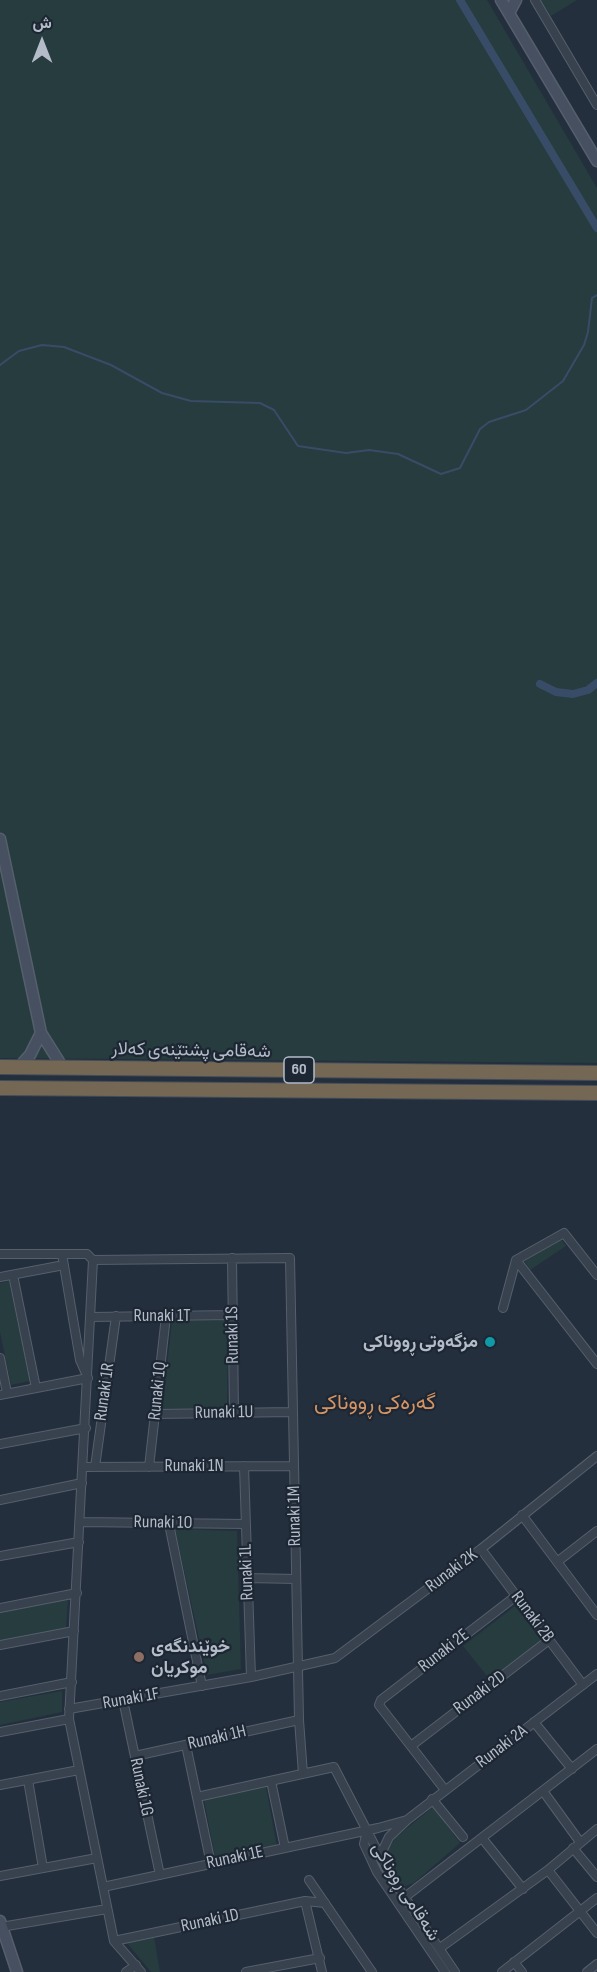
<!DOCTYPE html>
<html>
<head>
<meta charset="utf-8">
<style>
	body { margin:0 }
	#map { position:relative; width:597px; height:1972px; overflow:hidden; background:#242f3e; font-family:"Sofia Sans Condensed",Vazirmatn,sans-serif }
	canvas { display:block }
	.north { position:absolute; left:12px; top:12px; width:60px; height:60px; -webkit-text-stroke:4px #1d2633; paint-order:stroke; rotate:0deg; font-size:16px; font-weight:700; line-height:24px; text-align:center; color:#b4bcc9 }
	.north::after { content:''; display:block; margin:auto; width:21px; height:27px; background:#b4bcc9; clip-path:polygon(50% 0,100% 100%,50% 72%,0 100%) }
</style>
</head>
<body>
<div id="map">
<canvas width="597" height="1972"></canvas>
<div class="north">ش</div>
</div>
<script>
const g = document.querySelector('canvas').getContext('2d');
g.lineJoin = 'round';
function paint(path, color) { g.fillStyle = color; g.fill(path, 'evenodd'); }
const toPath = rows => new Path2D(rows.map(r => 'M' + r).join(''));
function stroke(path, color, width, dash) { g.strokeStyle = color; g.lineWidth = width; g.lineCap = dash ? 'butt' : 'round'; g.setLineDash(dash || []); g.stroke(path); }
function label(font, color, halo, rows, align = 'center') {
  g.font = font + ' "Sofia Sans Condensed",Vazirmatn,sans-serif'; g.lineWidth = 4.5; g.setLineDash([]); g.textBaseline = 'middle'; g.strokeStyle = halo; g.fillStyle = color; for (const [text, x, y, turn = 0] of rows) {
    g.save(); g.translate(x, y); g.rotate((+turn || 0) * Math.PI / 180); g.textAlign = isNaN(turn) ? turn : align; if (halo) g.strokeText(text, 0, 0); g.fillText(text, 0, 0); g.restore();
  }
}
paint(toPath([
	[0,0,487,0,597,188,597,1063,0,1058],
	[540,0,577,0,551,16],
	[561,1239,566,1246,530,1270,524,1261],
	[9,1281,30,1381,11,1385,0,1332,0,1283],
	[228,1320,227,1408,162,1409,172,1321],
	[175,1529,237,1531,241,1669,207,1675],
	[68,1599,66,1628,0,1641,0,1613],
	[515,1606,542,1641,491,1681,463,1646],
	[62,1691,62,1712,0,1725,0,1702],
	[266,1787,277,1847,216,1862,204,1800],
	[433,1807,460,1843,414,1883,402,1887,385,1854,395,1838],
	[154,1937,160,1972,151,1972,126,1942]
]), '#263c3f');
stroke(toPath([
	[0,365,19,351,42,345,64,347,111,365,162,393,191,401,260,403,274,410,298,446,346,453,369,450,398,454,441,474,460,468,480,429,489,422,526,410,563,381,584,345,588,332,592,298,597,295]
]), '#394c67', 2);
stroke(toPath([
	[460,0,597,228],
	[540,684,556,692,573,694,588,690,597,683]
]), '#394c67', 8);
const street = toPath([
	[535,0,597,105],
	[0,1254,87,1254,93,1260,69,1719,114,1941,141,1972],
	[232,1258,234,1412],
	[93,1260,290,1258,299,1720,303,1774],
	[516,1260,597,1364],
	[516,1260,564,1233,597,1275],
	[13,1275,36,1388],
	[0,1277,64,1265],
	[503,1308,516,1260],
	[91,1317,233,1315],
	[0,1358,7,1393],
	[0,1395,88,1378,80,1360,62,1254],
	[155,1414,292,1412],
	[0,1444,86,1428],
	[244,1466,251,1677],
	[83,1467,294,1466],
	[95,1467,116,1316],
	[149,1467,166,1316],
	[0,1500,82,1483],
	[522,1515,597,1615],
	[80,1522,246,1524],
	[169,1524,202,1686],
	[481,1549,583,1685],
	[0,1556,79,1542],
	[557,1562,597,1531],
	[248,1578,296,1579],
	[0,1608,77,1593],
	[0,1645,74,1631],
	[0,1696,72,1682],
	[123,1700,160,1875],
	[69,1709,251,1677,335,1658,481,1549,597,1456],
	[534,1722,572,1769],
	[0,1732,69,1719],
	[186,1745,211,1864],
	[411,1746,549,1640],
	[135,1756,299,1720],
	[28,1780,43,1868],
	[271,1781,285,1848],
	[0,1785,79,1770],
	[445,1790,379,1705,381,1700,516,1596],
	[543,1791,580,1842],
	[197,1797,334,1767,391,1877,455,1972],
	[432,1799,463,1837],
	[367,1830,364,1844,377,1872,445,1972],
	[482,1838,523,1889],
	[573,1848,597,1877],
	[380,1856,389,1837,407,1820,597,1674],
	[548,1870,597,1933],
	[0,1876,97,1858],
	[309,1880,372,1972],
	[103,1887,378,1828,407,1820],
	[405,1897,597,1749],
	[305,1901,322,1972],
	[1,1927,107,1909],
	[114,1941,305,1901,325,1903],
	[440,1948,548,1870,597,1829],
	[514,1962,522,1972],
	[126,1972,136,1965],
	[246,1972,320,1958],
	[502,1972,597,1898],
	[587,1972,597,1964]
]);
const secondary = toPath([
	[501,0,597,161],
	[509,13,516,0],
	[0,839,41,1033,63,1068],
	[19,1067,30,1055,41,1033],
	[0,1921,17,1972]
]);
const highway = toPath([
	[0,1067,597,1073],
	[0,1088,597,1093]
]);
stroke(street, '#565f6c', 10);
stroke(secondary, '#565f6c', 13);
stroke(highway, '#434c59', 16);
stroke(street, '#38414e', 8);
stroke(secondary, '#465061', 10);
stroke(highway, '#746855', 14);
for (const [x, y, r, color] of [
	[490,1342,6,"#0f9aa8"],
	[139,1657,6,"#8d6e63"]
]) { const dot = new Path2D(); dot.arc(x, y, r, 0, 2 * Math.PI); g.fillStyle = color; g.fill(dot); stroke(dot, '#1d2633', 2); }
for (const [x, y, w] of [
	[299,1070,30]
]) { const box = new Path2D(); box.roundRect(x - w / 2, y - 13, w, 26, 4.5); g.fillStyle = '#1d2633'; g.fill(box); stroke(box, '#b4bcc9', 1.5); }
label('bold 16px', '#b4bcc9', null, [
	["60",299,1070]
]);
label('18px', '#b4bcc9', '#1d2633', [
	["شەقامی پشتێنەی کەلار",191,1051,1],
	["Runaki 1T",162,1316],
	["Runaki 1S",233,1335,-91],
	["Runaki 1Q",158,1391,-84],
	["Runaki 1R",105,1392,-82],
	["Runaki 1U",224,1413,-1],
	["Runaki 1N",194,1466],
	["Runaki 1M",295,1516,-91],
	["Runaki 1O",163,1523,1],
	["Runaki 2K",452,1571,-37],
	["Runaki 1L",247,1572,-92],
	["Runaki 2B",532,1617,53],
	["Runaki 2E",444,1651,-38],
	["Runaki 2D",480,1693,-37],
	["Runaki 1F",131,1699,-10],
	["Runaki 1H",217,1738,-13],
	["Runaki 2A",502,1747,-37],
	["Runaki 1G",141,1787,78],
	["Runaki 1E",235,1858,-12],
	["شەقامی ڕووناکی",405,1892,58],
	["Runaki 1D",210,1921,-12]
]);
label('bold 18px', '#b4bcc9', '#1d2633', [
	["مزگەوتی ڕووناکی",478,1342],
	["خوێندنگەی",151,1647,"left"],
	["موکریان",151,1668,"left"]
], 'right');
label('21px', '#d59563', '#1d2633', [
	["گەرەکی ڕووناکی",375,1404]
]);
</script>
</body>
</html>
